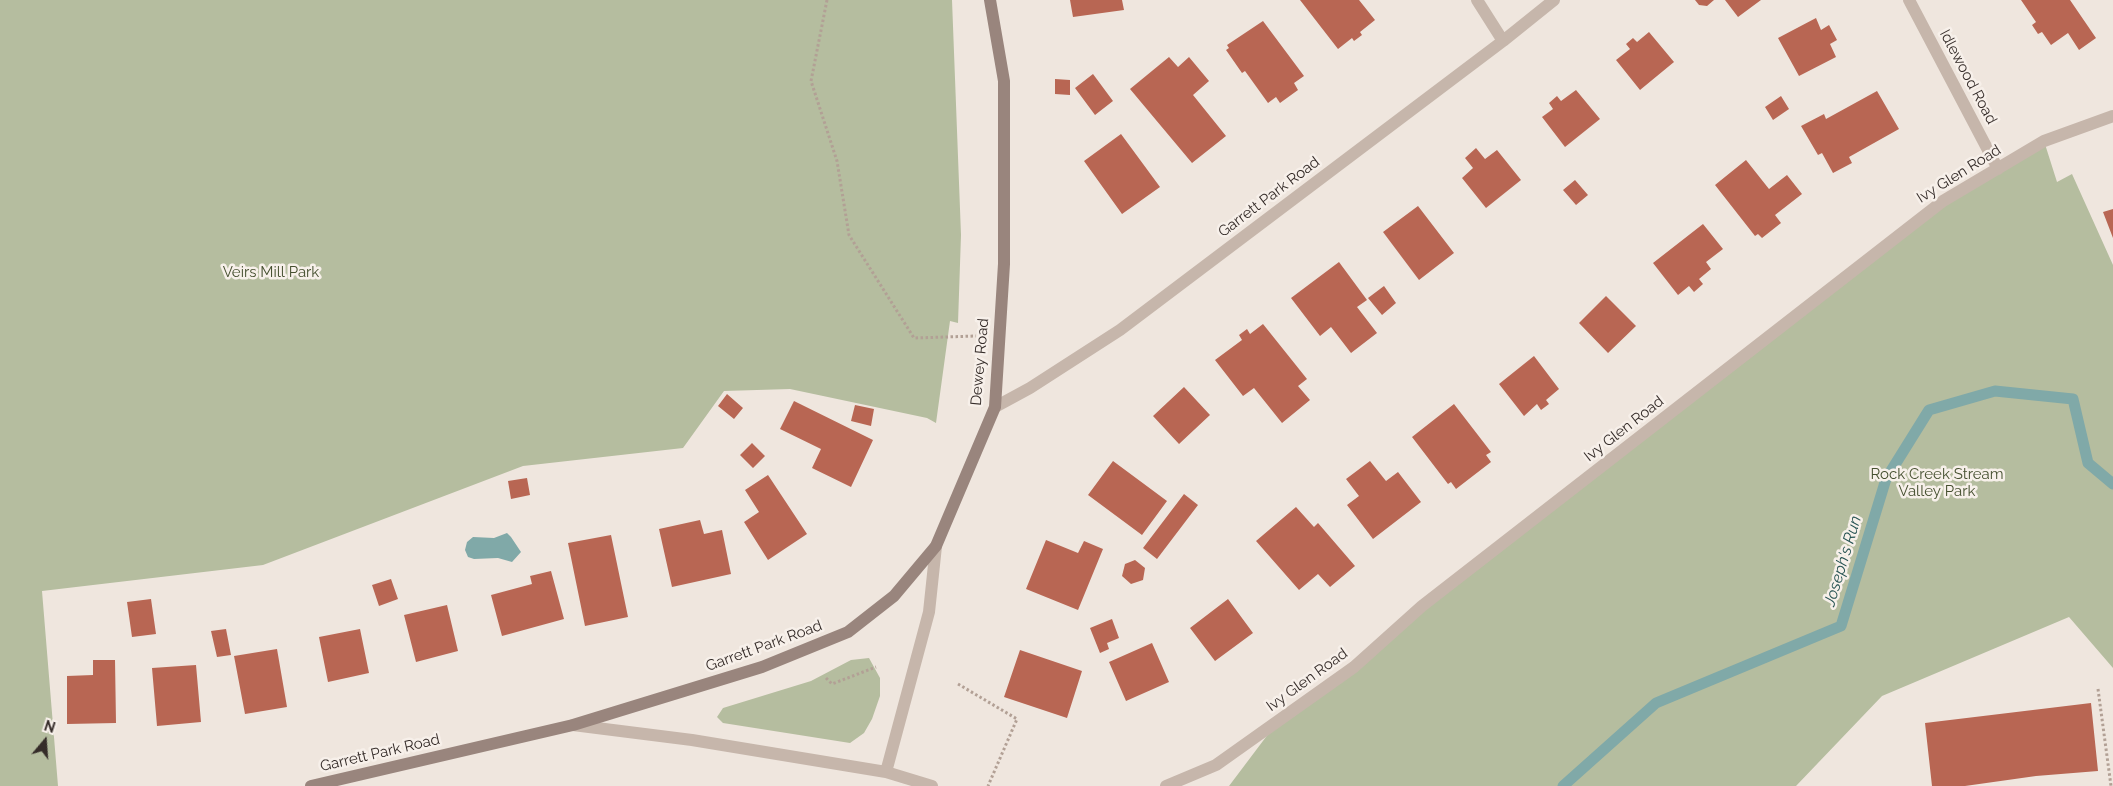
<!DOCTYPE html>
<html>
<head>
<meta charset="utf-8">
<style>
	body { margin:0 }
	#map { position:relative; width:2113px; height:786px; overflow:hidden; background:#efe6de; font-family:Raleway,sans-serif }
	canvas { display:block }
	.north { position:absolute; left:20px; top:716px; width:50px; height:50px; -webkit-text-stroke:4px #f7f0ea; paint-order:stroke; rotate:18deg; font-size:14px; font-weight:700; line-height:20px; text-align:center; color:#352c29 }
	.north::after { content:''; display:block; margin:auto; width:18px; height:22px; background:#352c29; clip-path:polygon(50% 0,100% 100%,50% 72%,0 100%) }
</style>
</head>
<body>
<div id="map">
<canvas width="2113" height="786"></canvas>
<div class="north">N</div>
</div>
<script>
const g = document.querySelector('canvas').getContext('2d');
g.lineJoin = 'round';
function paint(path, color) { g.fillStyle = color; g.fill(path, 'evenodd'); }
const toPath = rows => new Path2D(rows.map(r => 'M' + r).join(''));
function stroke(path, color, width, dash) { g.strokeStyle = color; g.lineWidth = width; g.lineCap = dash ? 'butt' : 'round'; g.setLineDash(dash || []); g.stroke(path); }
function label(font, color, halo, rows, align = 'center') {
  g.font = font + ' Raleway,sans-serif'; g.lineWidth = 5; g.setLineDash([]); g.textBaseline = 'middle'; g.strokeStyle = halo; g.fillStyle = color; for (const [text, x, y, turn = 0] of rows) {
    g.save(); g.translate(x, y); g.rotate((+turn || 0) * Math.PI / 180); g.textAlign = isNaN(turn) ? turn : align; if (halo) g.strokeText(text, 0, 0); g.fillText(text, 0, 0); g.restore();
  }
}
paint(toPath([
	[0,0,952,0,961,235,958,323,950,321,936,423,927,418,790,389,724,391,683,448,523,466,263,565,42,591,58,786,0,786],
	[2044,141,2057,182,2072,174,2113,265,2113,668,2069,617,1882,696,1796,786,1229,786,1278,721,1943,201],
	[869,658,880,678,880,696,872,719,864,733,850,743,723,723,717,717,723,708,811,681,851,660]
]), '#b5bd9f');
paint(toPath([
	[507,533,511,537,521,552,512,562,498,558,474,559,468,557,465,550,467,542,473,537,494,538]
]), '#80a9a8');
stroke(toPath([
	[1563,786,1656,703,1841,626,1886,479,1929,410,1995,391,2073,399,2088,463,2113,484]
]), '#80a9a8', 11);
paint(toPath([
	[1070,0,1122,0,1124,10,1073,17],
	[1300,0,1359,0,1375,20,1360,32,1362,35,1354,41,1352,38,1338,49],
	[1695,0,1714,0,1707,6,1699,5],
	[1725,0,1761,0,1738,17],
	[2021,0,2070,0,2096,38,2079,50,2068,33,2051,45,2042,32,2038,34,2032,25,2036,22],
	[1816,18,1821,30,1829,25,1837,40,1830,44,1836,57,1799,76,1778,38],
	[1263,21,1304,76,1294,83,1298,90,1280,103,1276,97,1268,103,1245,71,1242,73,1226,50,1229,48,1227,45],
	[1649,32,1674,62,1640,90,1616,60,1630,49,1626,44,1633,38,1637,42],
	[1169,57,1178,67,1189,57,1209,81,1193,95,1226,136,1192,163,1130,89],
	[1093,74,1113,101,1095,115,1075,88],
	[1055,79,1070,80,1070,95,1055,94],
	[1576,90,1600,119,1565,147,1542,117,1553,109,1549,103,1557,96,1561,101],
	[1877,91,1899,129,1849,157,1852,163,1833,173,1822,153,1818,155,1801,126,1824,114,1826,119],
	[1781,96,1789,109,1773,120,1765,107],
	[1121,134,1160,187,1122,214,1084,161],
	[1476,148,1485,159,1497,150,1521,180,1486,208,1462,178,1473,168,1465,158],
	[1746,160,1769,189,1787,175,1802,194,1775,215,1781,223,1762,238,1758,234,1755,236,1715,185],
	[1575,180,1588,195,1576,205,1563,190],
	[1418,206,1454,253,1419,280,1383,232],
	[2113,209,2113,238,2103,212],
	[1703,224,1723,249,1706,262,1711,269,1699,279,1703,284,1694,292,1689,286,1678,295,1653,263],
	[1339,262,1367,300,1357,307,1377,333,1351,353,1331,327,1320,336,1291,298],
	[1384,286,1396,303,1382,315,1368,298],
	[1606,296,1636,326,1608,353,1579,323],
	[1263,324,1307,379,1298,386,1310,400,1282,423,1254,388,1243,396,1215,360,1242,340,1239,335,1247,329,1250,334],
	[1534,356,1559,389,1546,400,1549,404,1541,410,1537,404,1524,416,1499,384],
	[1184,387,1210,415,1179,444,1153,416],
	[727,394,743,408,734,419,718,406],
	[794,401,873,440,851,487,812,468,821,449,780,429],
	[1454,404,1491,452,1486,455,1491,462,1456,489,1451,482,1448,484,1412,437],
	[855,405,874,409,871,426,851,421],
	[752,443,765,456,753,468,740,455],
	[1113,461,1167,501,1142,535,1088,495],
	[1370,461,1386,481,1398,472,1421,502,1373,539,1347,505,1359,496,1346,479],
	[768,475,807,534,768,560,744,522,759,512,745,490],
	[527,478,530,495,511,499,508,481],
	[1184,494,1198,505,1157,559,1143,548],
	[1296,507,1314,527,1318,523,1355,566,1330,587,1318,574,1299,590,1256,541],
	[700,520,704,534,722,530,731,574,672,587,659,529],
	[611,535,628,617,585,626,568,543],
	[1046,540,1078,553,1084,541,1103,549,1078,610,1026,589],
	[1135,560,1145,568,1143,580,1131,584,1122,576,1125,564],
	[551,571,564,619,502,636,491,595,532,584,530,576],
	[391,579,398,599,379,606,372,585],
	[151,599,156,634,132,637,127,602],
	[1228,599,1253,633,1215,661,1190,628],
	[447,605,458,651,416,662,404,615],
	[1112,619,1119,638,1107,643,1109,649,1100,653,1090,628],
	[226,629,231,655,217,657,211,631],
	[360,629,369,673,328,682,319,637],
	[1152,643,1169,682,1126,701,1109,662],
	[277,649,287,707,245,714,234,656],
	[1020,650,1082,671,1067,718,1004,697],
	[93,660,115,660,116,723,67,724,67,676,93,675],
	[196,665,201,722,157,726,152,668],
	[2091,703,2098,771,2036,776,1965,786,1932,786,1925,723]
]), '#b86653');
stroke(toPath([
	[827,0,811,81,837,161,849,235,914,338,976,336],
	[826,678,832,684,876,667],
	[958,684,1017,719,988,786],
	[2098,689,2111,786]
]), '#b2a095', 3, [2.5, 2.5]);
stroke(toPath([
	[1477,0,1503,41],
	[1909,0,1998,169],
	[995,407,1030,388,1120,330,1503,41,1554,0],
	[573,725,692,740,886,772,932,786],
	[886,772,929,612,936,546],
	[1166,786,1216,765,1354,667,1422,606,1943,201,2044,141,2113,116]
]), '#c6b6ab', 12);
stroke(toPath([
	[311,786,573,725,762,667,848,632,894,596,936,546,995,407,1004,264,1004,81,990,0]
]), '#99857d', 12);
label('15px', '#352c29', '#f7f0ea', [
	["Idlewood Road",1968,77,62],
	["Ivy Glen Road",1959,174,-32],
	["Garrett Park Road",1269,197,-37],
	["Dewey Road",980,362,-85],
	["Ivy Glen Road",1624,429,-38],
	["Garrett Park Road",764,646,-20],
	["Ivy Glen Road",1307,680,-36],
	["Garrett Park Road",380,753,-13]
]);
label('15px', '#465030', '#f7f0ea', [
	["Veirs Mill Park",271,272],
	["Rock Creek Stream",1937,474],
	["Valley Park",1937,491]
]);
label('italic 16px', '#245151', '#f7f0ea', [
	["Joseph's Run",1843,561,-73]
]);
</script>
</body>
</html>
